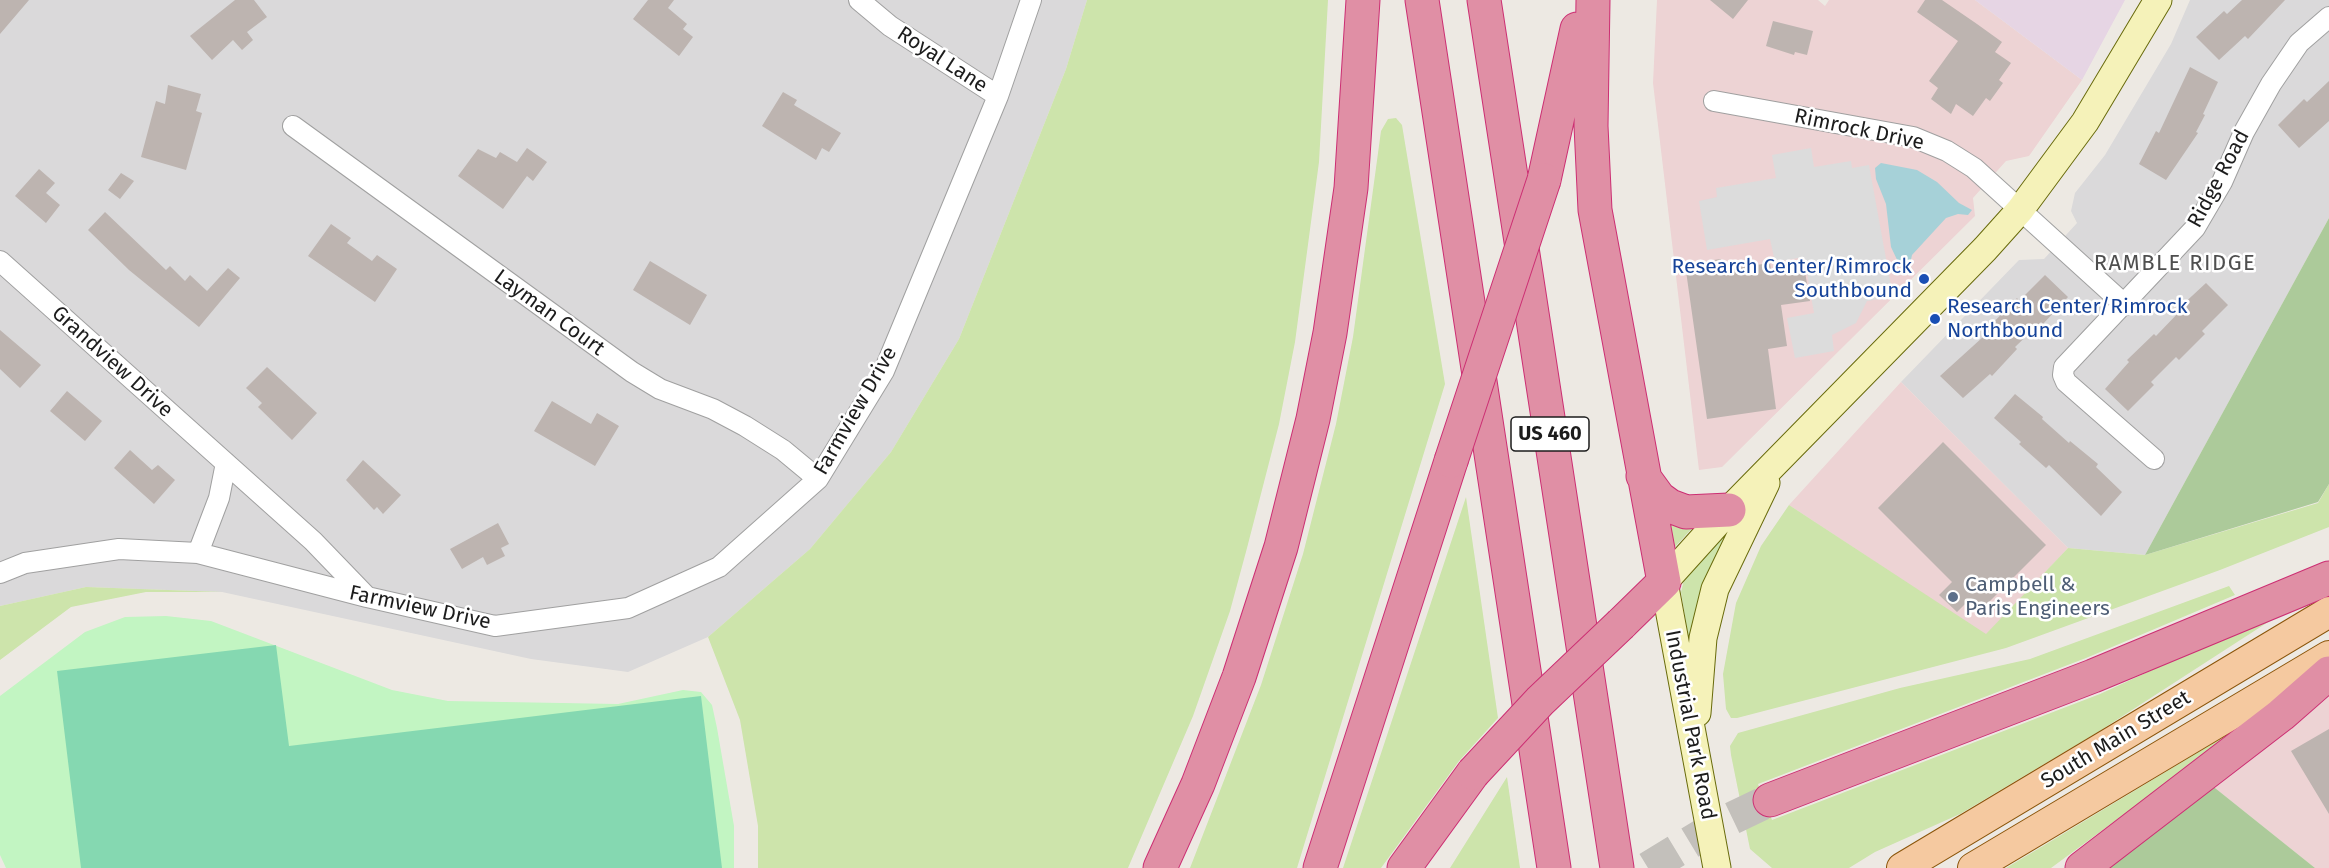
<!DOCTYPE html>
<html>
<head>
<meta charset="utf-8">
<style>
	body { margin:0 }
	canvas { display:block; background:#ede9e3 }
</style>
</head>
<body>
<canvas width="2329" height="868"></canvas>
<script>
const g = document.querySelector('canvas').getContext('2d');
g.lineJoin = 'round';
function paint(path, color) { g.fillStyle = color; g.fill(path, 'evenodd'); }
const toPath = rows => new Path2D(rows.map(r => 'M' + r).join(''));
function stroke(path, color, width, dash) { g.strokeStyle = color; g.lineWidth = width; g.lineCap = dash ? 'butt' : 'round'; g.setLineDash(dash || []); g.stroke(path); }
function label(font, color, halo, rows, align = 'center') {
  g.font = font + ' "Fira Sans",sans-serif'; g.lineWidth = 5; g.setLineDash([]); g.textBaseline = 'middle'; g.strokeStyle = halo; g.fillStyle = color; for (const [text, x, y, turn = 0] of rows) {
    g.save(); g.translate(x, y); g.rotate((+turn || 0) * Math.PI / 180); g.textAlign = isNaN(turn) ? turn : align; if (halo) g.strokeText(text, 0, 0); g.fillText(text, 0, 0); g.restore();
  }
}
paint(toPath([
	[0,0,1087,0,1066,69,959,339,891,452,810,549,708,637,628,672,531,659,222,592,86,587,0,606],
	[2190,0,2329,0,2329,218,2145,555,2068,548,1901,382,2019,260,2044,259,2077,223,2071,211,2075,193,2105,155,2171,44]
]), '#dad9da');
paint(toPath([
	[1657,0,1818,0,1825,6,1829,0,1975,0,2082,80,2029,156,2006,161,1973,198,1975,216,1722,467,1699,470,1653,83],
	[1901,382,2068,548,1986,635,1789,505],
	[2329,697,2329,868,2315,868,2215,788]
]), '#edd3d4');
paint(toPath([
	[1975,0,2125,0,2082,80]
]), '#e6d5e4');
paint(toPath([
	[1087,0,1328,0,1319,162,1295,342,1279,424,1247,548,1230,611,1193,716,1128,868,758,868,758,826,740,720,708,637,810,549,891,452,959,339,1066,69],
	[1396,118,1402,125,1445,384,1297,868,1190,868,1261,685,1303,554,1336,424,1353,337,1381,131,1388,119],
	[2329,484,2329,527,2220,570,2006,648,1737,718,1731,718,1726,709,1723,674,1736,603,1761,546,1789,505,1986,634,2068,548,2145,555,2318,503],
	[1466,497,1498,718,1459,761,1381,868,1343,868],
	[1741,516,1693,665,1681,592,1685,576],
	[1669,517,1696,524,1674,548],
	[2229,586,2235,595,2086,658,1758,784,1772,820,2100,694,2296,604,2098,732,1960,814,1875,852,1849,868,1772,868,1750,849,1731,755,1730,746,1738,733,1900,688,2030,659],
	[86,587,222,592,146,592,71,607,0,660,0,606],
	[2255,718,2051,868,2006,868,2043,846],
	[1507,777,1520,868,1450,868]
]), '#cde4ab');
paint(toPath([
	[2329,218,2329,484,2318,502,2145,555],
	[2215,788,2315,868,2109,868,2214,788]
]), '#acca9a');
paint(toPath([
	[166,616,211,621,392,690,448,701,618,704,683,690,701,692,712,705,717,728,734,826,734,868,6,868,0,855,0,696,85,632,125,617]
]), '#c2f5c2');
paint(toPath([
	[276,645,289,746,701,696,722,868,81,868,57,671]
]), '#85d8b1');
paint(toPath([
	[1811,148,1814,167,1851,161,1852,168,1869,165,1893,297,1867,301,1856,323,1832,335,1834,351,1795,358,1787,318,1814,313,1804,257,1775,262,1770,239,1707,250,1699,201,1717,197,1716,188,1776,178,1772,155]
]), '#dcdcdc');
paint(toPath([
	[1881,163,1917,170,1937,182,1959,203,1972,210,1968,215,1958,214,1946,218,1912,255,1910,264,1900,266,1891,247,1886,204,1876,179,1875,168]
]), '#a6d1d8');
paint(toPath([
	[0,0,29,0,0,34],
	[235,0,254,0,267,17,247,32,253,40,242,50,233,40,212,60,190,36],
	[648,0,674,0,668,8,687,24,683,29,693,37,679,56,633,19],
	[1710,0,1748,0,1733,19],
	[1925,0,1942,0,1977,24,2002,42,1995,52,2011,63,1999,80,2003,83,1990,101,1986,98,1973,116,1956,104,1951,114,1931,99,1938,88,1929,81,1958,41,1917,12],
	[2242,0,2285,0,2248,39,2245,36,2219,60,2196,37,2224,11,2227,14],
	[1773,21,1813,31,1807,55,1795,52,1794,55,1766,46],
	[2190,67,2218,82,2203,114,2205,115,2196,132,2198,133,2166,180,2139,164,2156,131,2159,133],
	[2329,81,2329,121,2299,148,2278,125,2304,99,2307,102],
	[168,85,201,94,196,111,202,113,186,170,141,157,156,101,165,104],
	[783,92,797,100,794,105,841,133,829,152,822,148,816,160,762,126],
	[527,148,547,162,533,181,527,176,503,209,458,176,478,149,496,158,500,152,517,162],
	[39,169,55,183,46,193,60,205,46,223,15,196],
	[121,173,134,181,120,199,108,190],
	[105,212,166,270,170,266,185,281,190,275,207,291,228,268,240,278,199,327,129,270,88,230],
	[331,224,351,238,347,243,372,261,377,255,397,269,375,302,308,256],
	[1721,259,1722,270,1770,263,1771,270,1804,266,1810,301,1781,305,1787,346,1768,349,1776,409,1707,419,1685,264],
	[650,261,707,295,690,325,633,290],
	[2045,275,2068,297,2043,324,2041,322,2015,347,2017,349,1992,376,1990,374,1963,398,1940,376,1994,327,1991,325,2017,298,2019,301],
	[2206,283,2228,305,2202,331,2205,334,2179,360,2176,357,2151,382,2154,385,2128,411,2105,389,2129,362,2127,360,2154,334,2156,336,2181,310,2179,308],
	[0,330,41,365,20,388,0,369],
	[267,367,317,413,292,440,258,407,262,403,246,388],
	[67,391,102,421,85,441,50,411],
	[2015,394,2043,417,2042,419,2069,443,2070,441,2098,464,2096,467,2122,492,2101,516,2049,465,2046,468,2019,444,2021,442,1994,418],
	[552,401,591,424,597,413,619,426,595,466,534,431],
	[1943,442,2046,545,1981,610,1970,599,1957,612,1939,595,1952,582,1878,508],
	[130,450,152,470,158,465,175,480,154,504,114,468],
	[363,460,401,495,383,514,377,507,374,510,346,480],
	[498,523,509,544,501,548,505,556,487,565,483,557,462,569,450,549],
	[2329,729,2329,814,2291,751]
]), '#bdb4b0');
stroke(toPath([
	[1648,868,1724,822,1770,800]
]), '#c3c0bb', 33, [33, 16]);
const minor = toPath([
	[859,0,890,26,998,96],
	[1714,101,1913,137,1947,151,1974,168,2125,305],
	[293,126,632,372,660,389,713,409,745,426,783,450,818,479],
	[0,261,313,541,367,597],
	[2154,459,2066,382,2063,375,2064,367,2195,228,2222,182,2244,132,2271,84,2299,43,2329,17],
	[198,553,219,498,226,463],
	[0,573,25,563,119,549,198,553,367,597,495,626,628,608,719,567,818,479,884,371,998,96,1031,0]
]);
const secondary = toPath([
	[1697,713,1703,638,1715,589,1766,483],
	[1717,868,1664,582,1729,510,1985,249,2020,210,2085,122,2158,0]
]);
const primary = toPath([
	[1902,868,2329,612],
	[1973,868,2329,656]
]);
const motorway = toPath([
	[1422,0,1554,868],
	[1484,0,1617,868],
	[1593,0,1591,126,1595,210,1664,582,1621,624],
	[1544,180,1577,29],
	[1643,476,1659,498,1670,506,1686,512,1729,510],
	[1770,800,2093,676,2329,578],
	[1160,868,1198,784,1239,677,1281,547,1313,419,1330,333,1351,188,1363,0],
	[1320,868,1451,461],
	[1404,868,1473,773],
	[2082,868,2281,715,2329,673]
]);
stroke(minor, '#a0a0a0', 22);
stroke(secondary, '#696b0c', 29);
stroke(primary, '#8b550a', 32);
stroke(motorway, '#cc2f73', 35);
stroke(minor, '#fff', 20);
stroke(secondary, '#f5f2b9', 27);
stroke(primary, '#f5c9a0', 30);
stroke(motorway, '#e08fa5', 33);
const motorwayBridge = toPath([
	[1451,461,1544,180],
	[1473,773,1540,701,1621,624]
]);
stroke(motorwayBridge, '#cc2f73', 35, []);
stroke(motorwayBridge, '#e08fa5', 33);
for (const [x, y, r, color] of [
	[1924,279,6,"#1a4fb4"],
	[1935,319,6,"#1a4fb4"],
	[1953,597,6,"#5c6f8a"]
]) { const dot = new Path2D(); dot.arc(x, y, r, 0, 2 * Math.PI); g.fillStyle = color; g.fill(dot); stroke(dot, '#fff', 2); }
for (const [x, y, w] of [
	[1550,434,78]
]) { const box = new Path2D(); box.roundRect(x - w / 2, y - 17, w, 34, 4.5); g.fillStyle = '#fff'; g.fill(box); stroke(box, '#1c1c1c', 1.5); }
label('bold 20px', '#1c1c1c', null, [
	["US 460",1550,434]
]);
label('21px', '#1c1c1c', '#fff', [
	["Royal Lane",942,60,33],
	["Rimrock Drive",1859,130,12],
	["Ridge Road",2219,179,-62],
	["Layman Court",549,313,36],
	["Grandview Drive",112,362,42],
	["Farmview Drive",856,411,-60],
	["Farmview Drive",420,608,12],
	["Industrial Park Road",1690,725,79],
	["South Main Street",2116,740,-31]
]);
label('21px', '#164399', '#fff', [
	["Research Center/Rimrock",1912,267],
	["Southbound",1912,291],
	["Research Center/Rimrock",1947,307,"left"],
	["Northbound",1947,331,"left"]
], 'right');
label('21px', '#4e5e75', '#fff', [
	["Campbell &",1965,585],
	["Paris Engineers",1965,609]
], 'left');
g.letterSpacing = '1.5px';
label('22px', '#4f4f4f', '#fff', [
	["RAMBLE RIDGE",2175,264]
]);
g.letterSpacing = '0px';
</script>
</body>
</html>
